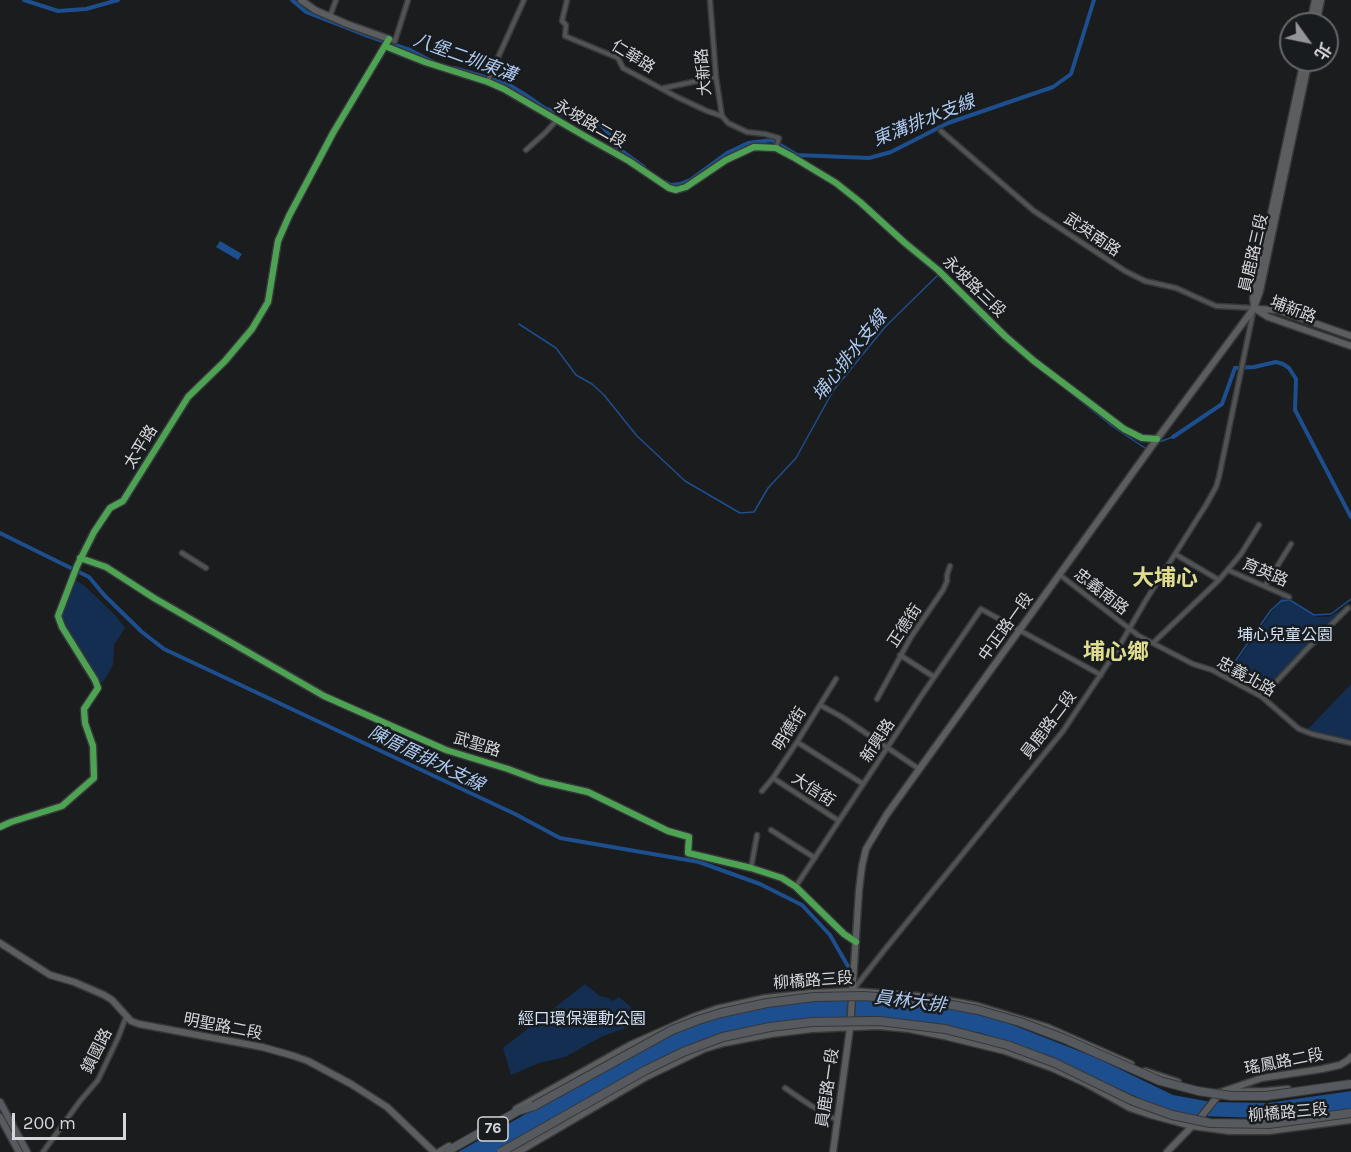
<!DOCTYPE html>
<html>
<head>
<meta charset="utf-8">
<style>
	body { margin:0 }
	#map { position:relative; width:1351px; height:1152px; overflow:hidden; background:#1a1c1e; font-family:Karla,"Noto Sans TC",sans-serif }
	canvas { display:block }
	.north { position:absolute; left:1279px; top:12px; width:60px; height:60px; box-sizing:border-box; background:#191c1f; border:2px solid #646669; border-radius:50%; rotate:123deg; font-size:16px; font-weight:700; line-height:24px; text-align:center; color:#d5d6d9 }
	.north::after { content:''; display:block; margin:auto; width:21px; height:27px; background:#949598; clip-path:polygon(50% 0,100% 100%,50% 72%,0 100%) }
	.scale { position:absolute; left:12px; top:1113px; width:114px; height:27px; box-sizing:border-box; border:3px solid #d5d6d9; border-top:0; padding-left:8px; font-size:18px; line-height:21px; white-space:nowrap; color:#d5d6d9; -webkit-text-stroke:4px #191c1f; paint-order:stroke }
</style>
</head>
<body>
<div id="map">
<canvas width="1351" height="1152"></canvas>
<div class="north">北</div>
<div class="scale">200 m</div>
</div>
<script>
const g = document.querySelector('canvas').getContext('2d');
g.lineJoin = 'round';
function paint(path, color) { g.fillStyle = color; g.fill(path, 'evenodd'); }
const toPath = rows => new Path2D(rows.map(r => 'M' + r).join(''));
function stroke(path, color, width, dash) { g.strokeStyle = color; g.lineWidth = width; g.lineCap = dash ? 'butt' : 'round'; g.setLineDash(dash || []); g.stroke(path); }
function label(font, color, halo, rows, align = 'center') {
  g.font = font + ' Karla,"Noto Sans TC",sans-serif'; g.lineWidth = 5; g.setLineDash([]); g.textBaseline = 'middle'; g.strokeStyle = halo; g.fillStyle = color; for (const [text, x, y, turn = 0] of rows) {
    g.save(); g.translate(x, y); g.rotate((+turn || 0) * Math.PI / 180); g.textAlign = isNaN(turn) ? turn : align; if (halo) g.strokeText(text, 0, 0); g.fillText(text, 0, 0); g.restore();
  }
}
paint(toPath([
	[76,580,86,587,116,616,125,628,114,645,113,665,103,682,100,683,97,677,64,626,62,619,64,606],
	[1283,596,1316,617,1329,617,1343,609,1263,693,1229,673],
	[1351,684,1351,740,1316,733,1308,729],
	[585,984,600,996,608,998,613,1001,619,997,633,1009,640,1023,603,1036,565,1057,539,1063,511,1075,503,1048]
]), '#142e51');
paint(toPath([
	[220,241,242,254,238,260,216,247],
	[854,1000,931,1004,1000,1020,1097,1058,1173,1095,1211,1102,1268,1103,1351,1091,1351,1110,1261,1118,1199,1116,1165,1110,1056,1060,981,1033,871,1016,776,1022,723,1032,664,1058,496,1152,458,1152,643,1048,688,1028,721,1017,790,1003]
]), '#1d4e8e');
stroke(toPath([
	[519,324,556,348,576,375,592,384,604,395,637,436,685,481,740,513,754,512,768,488,796,458,833,391,885,327,938,275,989,326,1003,338],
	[1058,383,1112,426,1145,448,1149,446],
	[1159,442,1173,437],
	[1227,673,1271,610,1281,601,1290,600,1314,615,1331,614,1351,599]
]), '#1d4e8e', 1.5);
stroke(toPath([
	[24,0,58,11,86,9,118,0],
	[292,0,306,12,365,35,410,50,435,63],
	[454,68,506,83,524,94,546,109,600,124,609,134,614,145,644,167],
	[665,182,671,185,680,184,690,180,727,153,748,143,772,140,797,155,869,158,891,152,948,123,1053,87,1071,74,1094,0],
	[1173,437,1222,404,1235,368,1254,367,1276,362,1283,364,1289,368,1296,379,1295,410,1351,517],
	[0,533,89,577,105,596,142,632,164,649,515,814,560,838,699,862,760,884,802,905,830,935,849,968]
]), '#1d4e8e', 4);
const street = toPath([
	[567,0,562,21,566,25,565,36,618,58,623,68,677,97,707,111,722,116],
	[710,0,716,77,722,116,728,123,747,132,765,134,779,138,776,148],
	[330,16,336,0],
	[389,39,395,41,408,0],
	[488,81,491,73,524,0],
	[664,88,716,77],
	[526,150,545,133,557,120],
	[182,553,206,568],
	[1175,554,1219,580],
	[1228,570,1289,597],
	[1060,575,1139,636,1193,664,1212,670,1262,697,1299,729,1312,734,1351,743],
	[1265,586,1291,544],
	[1153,643,1219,580,1241,554,1259,525],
	[900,655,934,677],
	[1262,697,1305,651,1348,608],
	[877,699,911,637,943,590,947,581,947,575,950,566],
	[820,705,842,717,919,769],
	[797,742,863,784],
	[773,778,839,821],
	[762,791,773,778,797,742,836,679],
	[771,830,815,858],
	[751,868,757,835],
	[796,886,922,695,981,609,1101,675],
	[853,990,886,948,1063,731,1117,650,1146,600,1206,505,1216,487,1219,477,1254,308,1216,306,1176,288,1145,281,1125,271,1034,211,941,131],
	[785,1088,810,1105,837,1120],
	[43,1152,80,1101,98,1080,118,1038,126,1017]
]);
const secondary = toPath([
	[1310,24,1315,0],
	[1316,24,1321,0],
	[385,46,425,62,488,82,504,89,588,138,629,161,669,188,676,190,686,187,726,160,754,147,776,148,793,157,836,183,860,202,905,243,938,270,1005,336,1034,361,1124,429,1142,438,1157,439],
	[1254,306,1253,298,1304,60],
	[1254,308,1268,317,1351,346],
	[1258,309,1277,310,1351,336],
	[80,558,106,567,154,598,324,696,446,750,508,769,540,781,588,792,668,831,689,837,688,853,751,868,782,878,796,887,844,934,856,942],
	[0,827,11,822,62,806,94,778,93,746,85,723,84,709,98,688,95,680,62,627,58,616,77,566,94,532,110,508,123,501,188,397,225,361,252,329,268,302,278,241,289,216,333,133,389,39,347,24,315,10,301,0],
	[0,943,50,975,74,982,104,995,112,1000,131,1021,139,1024,262,1047,294,1056,308,1061,351,1084,387,1107,434,1152],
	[1145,1071,1178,1082],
	[1220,1092,1266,1091,1288,1089],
	[516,1109,630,1045,693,1017,716,1009,765,998,811,993,853,991,930,997,978,1006,1047,1027,1131,1064],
	[439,1152,449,1146],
	[518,1152,646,1077,704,1049,724,1043,771,1034,812,1029,878,1026,909,1029,944,1036,1005,1051,1052,1068,1085,1083,1130,1108,1151,1115,1192,1126,1229,1131,1269,1131,1351,1120],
	[833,1152,850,1028,859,890,862,866,866,849,887,814,1157,439,1254,308,1260,291,1309,60],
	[1167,1152,1200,1118,1221,1092,1262,1078,1322,1069,1340,1065,1348,1060,1351,1057]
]);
const primary = toPath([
	[0,1102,27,1152],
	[0,1117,19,1152]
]);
const highway = toPath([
	[446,1152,518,1111,534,1106],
	[509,1152,562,1121]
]);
stroke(street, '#37383a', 7);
stroke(secondary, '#37383a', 9);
stroke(primary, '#37383a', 9);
stroke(highway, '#37383a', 10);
stroke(street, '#525355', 4);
stroke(secondary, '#5b5d5f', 6);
stroke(primary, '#575b5f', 6);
stroke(highway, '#565a5f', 8);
const highwayBridge = toPath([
	[534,1106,672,1030,698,1020,721,1013,767,1003,814,997,863,996,931,1001,978,1010,1020,1022,1065,1039,1160,1081,1198,1091,1231,1096,1266,1096,1351,1084],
	[501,1152,644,1071,683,1052,723,1037,770,1027,812,1022,879,1021,945,1029,1007,1045,1055,1063,1133,1101,1172,1115,1210,1123,1269,1124,1351,1113]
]);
stroke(highwayBridge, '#37383a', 10, []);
stroke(highwayBridge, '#565a5f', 8);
stroke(toPath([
	[385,46,425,62,488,82,504,89,588,138,629,161,669,188,676,190,686,187,726,160,754,147,776,148,793,157,836,183,860,202,905,243,938,270,1005,336,1034,361,1124,429,1142,438,1157,439],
	[80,558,106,567,154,598,324,696,446,750,508,769,540,781,588,792,668,831,689,837,688,853,751,868,782,878,796,887,844,934,856,942],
	[0,827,11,822,62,806,94,778,93,746,85,723,84,709,98,688,95,680,62,627,58,616,77,566,94,532,110,508,123,501,188,397,225,361,252,329,268,302,278,241,289,216,333,133,389,39]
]), '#4ca352', 6);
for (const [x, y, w] of [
	[493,1129,30]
]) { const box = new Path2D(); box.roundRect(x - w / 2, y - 12, w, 24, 4.5); g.fillStyle = '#191c1f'; g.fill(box); stroke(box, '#d5d6d9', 1.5); }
label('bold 15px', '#d5d6d9', null, [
	["76",493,1129]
]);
label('16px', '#d5d6d9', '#191c1f', [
	["仁華路",633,57,32],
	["大新路",704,72,-95],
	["永坡路二段",590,124,30],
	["武英南路",1092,235,34],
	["員鹿路三段",1254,253,-77],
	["永坡路三段",974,287,44],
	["埔新路",1293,310,21],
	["太平路",141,447,-58],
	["育英路",1265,573,23],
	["忠義南路",1101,592,38],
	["正德街",905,626,-57],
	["中正路一段",1006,627,-54],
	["忠義北路",1246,677,29],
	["員鹿路二段",1049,725,-53],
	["明德街",790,729,-58],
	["新興路",878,741,-57],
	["武聖路",477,745,17],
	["大信街",813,790,33],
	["柳橋路三段",813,981,-4],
	["明聖路二段",223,1027,11],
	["鎮國路",97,1051,-63],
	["瑤鳳路二段",1284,1062,-11],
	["員鹿路一段",828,1088,-82],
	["柳橋路三段",1288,1113,-5]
]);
label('16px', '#d2e1f5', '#191c1f', [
	["埔心兒童公園",1285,635],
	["經口環保運動公園",582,1019]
]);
label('italic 18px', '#adc9f0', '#191c1f', [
	["八堡二圳東溝",465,58,20],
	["東溝排水支線",924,121,-22],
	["埔心排水支線",850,356,-52],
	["陳厝厝排水支線",426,759,26],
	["員林大排",910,1002,7]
]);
label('bold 22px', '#e0dd8f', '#191c1f', [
	["大埔心",1165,579],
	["埔心鄉",1116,653]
]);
</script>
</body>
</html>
